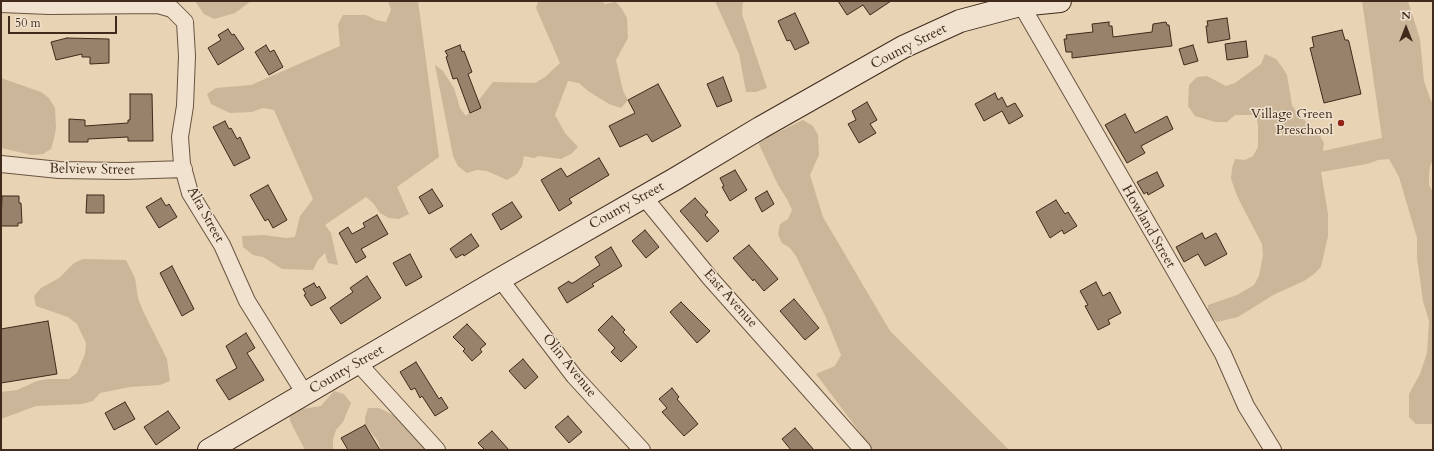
<!DOCTYPE html>
<html>
<head>
<meta charset="utf-8">
<style>
	body { margin:0 }
	#map { position:relative; width:1434px; height:451px; overflow:hidden; background:#e8d3b4; font-family:Cardo,serif }
	canvas { display:block }
	.frame { position:absolute; inset:0; border:2px solid #3f2a1b; pointer-events:none }
	.north { position:absolute; left:1386px; top:8px; width:40px; height:40px; -webkit-text-stroke:3px #f0e2ce; paint-order:stroke; rotate:0deg; font-size:11px; font-weight:700; line-height:16px; text-align:center; color:#3f2a1b }
	.north::after { content:''; display:block; margin:auto; width:14px; height:18px; background:#3f2a1b; clip-path:polygon(50% 0,100% 100%,50% 72%,0 100%) }
	.scale { position:absolute; left:8px; top:16px; width:109px; height:18px; box-sizing:border-box; border:2px solid #3f2a1b; border-top:0; padding-left:5px; font-size:12px; line-height:14px; white-space:nowrap; color:#3f2a1b; -webkit-text-stroke:3px #f0e2ce; paint-order:stroke }
</style>
</head>
<body>
<div id="map">
<canvas width="1434" height="451"></canvas>
<div class="frame"></div>
<div class="north">N</div>
<div class="scale">50 m</div>
</div>
<script>
const g = document.querySelector('canvas').getContext('2d');
g.lineJoin = 'round';
function paint(path, color) { g.fillStyle = color; g.fill(path, 'evenodd'); }
const toPath = rows => new Path2D(rows.map(r => 'M' + r).join(''));
function stroke(path, color, width, dash) { g.strokeStyle = color; g.lineWidth = width; g.lineCap = dash ? 'butt' : 'round'; g.setLineDash(dash || []); g.stroke(path); }
function label(font, color, halo, rows, align = 'center') {
  g.font = font + ' Cardo,serif'; g.lineWidth = 3; g.setLineDash([]); g.textBaseline = 'middle'; g.strokeStyle = halo; g.fillStyle = color; for (const [text, x, y, turn = 0] of rows) {
    g.save(); g.translate(x, y); g.rotate((+turn || 0) * Math.PI / 180); g.textAlign = isNaN(turn) ? turn : align; if (halo) g.strokeText(text, 0, 0); g.fillText(text, 0, 0); g.restore();
  }
}
paint(toPath([
	[195,1,251,1,235,13,214,19,204,14],
	[388,1,418,1,439,157,397,187,409,214,399,219,389,218,380,213,374,204,366,197,325,225,331,233,338,265,328,263,325,253,318,260,313,270,282,269,263,257,253,255,243,247,242,236,264,235,286,238,295,237,300,216,313,199,274,110,263,108,252,112,230,113,211,104,207,94,216,88,251,85,340,46,338,24,343,15,366,15,376,20,386,22,391,10],
	[538,1,602,1,605,4,616,2,622,9,627,18,628,38,616,60,623,91,628,100,621,108,609,104,588,91,579,83,568,81,555,115,565,133,578,147,571,154,561,159,539,156,534,158,524,156,522,166,517,174,507,180,487,171,477,170,467,173,458,166,453,156,435,65,443,71,454,88,460,108,466,116,493,82,535,83,545,77,560,63,536,8],
	[715,1,743,1,742,14,767,88,756,92,746,92,739,54],
	[1362,1,1408,1,1420,39,1424,81,1431,101,1433,102,1433,160,1430,166,1429,175,1429,185,1433,192,1433,424,1416,424,1409,417,1409,394,1420,374,1427,353,1429,321,1423,301,1417,258,1417,238,1399,177,1389,159,1378,160,1367,164,1321,172,1328,214,1328,236,1321,267,1314,274,1304,281,1275,294,1238,317,1217,322,1208,315,1208,305,1237,295,1254,285,1259,276,1263,255,1262,244,1238,198,1231,179,1232,168,1235,159,1245,160,1253,156,1258,147,1258,125,1256,115,1235,115,1227,122,1215,122,1195,116,1188,106,1189,85,1197,77,1207,76,1226,86,1235,83,1261,64,1265,54,1276,59,1282,67,1287,75,1292,105,1297,113,1319,134,1324,143,1323,151,1382,138],
	[1,78,41,92,49,98,55,108,56,128,54,139,51,149,43,154,32,155,1,148],
	[803,120,813,126,818,135,819,155,810,175,823,217,890,331,1009,450,873,450,816,374,835,366,841,355,826,318,796,256,790,248,782,243,778,234,780,224,788,219,792,210,788,201,777,183,758,142],
	[83,259,126,260,135,278,138,298,143,311,167,359,170,381,160,385,130,387,100,393,93,401,82,404,36,406,1,419,1,392,17,390,37,381,47,379,69,379,77,373,85,354,86,343,77,324,68,317,36,306,34,296,41,288,59,278,74,263],
	[334,391,344,394,351,403,343,422,336,430,333,439,333,450,305,450,290,421,289,411,321,406],
	[368,408,379,408,397,417,428,450,381,450,378,441,365,425,365,418]
]), '#cbb69a');
const building = toPath([
	[838,1,891,1,870,15,863,5,847,15,838,1],
	[795,13,809,43,795,50,790,40,787,41,778,21,795,13],
	[1227,18,1230,39,1208,43,1206,26,1208,26,1207,21,1227,18],
	[1109,22,1109,26,1112,26,1113,37,1152,32,1153,24,1166,22,1167,25,1169,25,1172,46,1072,58,1072,52,1066,52,1064,39,1067,39,1066,35,1093,32,1092,24,1109,22],
	[228,29,232,35,234,34,244,49,218,65,208,48,221,40,218,35,228,29],
	[1342,30,1345,40,1348,40,1349,42,1361,94,1324,103,1310,48,1314,47,1312,37,1342,30],
	[67,38,109,39,109,63,90,64,90,57,82,57,82,54,56,60,51,42,67,38],
	[1246,41,1248,57,1227,60,1225,44,1246,41],
	[266,45,270,52,274,50,283,67,269,75,255,52,266,45],
	[460,45,462,52,464,51,472,72,468,74,481,108,470,113,457,78,453,79,446,57,448,56,445,51,460,45],
	[1193,45,1198,61,1184,65,1179,49,1193,45],
	[723,77,732,101,717,107,707,84,723,77],
	[658,84,681,126,652,142,647,134,620,147,609,126,635,113,628,100,658,84],
	[995,93,998,100,1002,97,1007,107,1015,103,1023,116,1009,124,1002,111,984,121,975,104,995,93],
	[130,94,152,94,153,141,128,141,128,137,88,139,88,142,69,142,69,119,85,120,85,126,128,123,128,120,130,120,130,94],
	[867,102,877,120,870,124,876,133,859,143,848,124,856,120,852,111,867,102],
	[1125,114,1135,133,1167,116,1173,129,1141,146,1145,153,1127,163,1105,125,1125,114],
	[225,121,229,129,231,128,237,139,240,137,250,158,234,166,213,127,225,121],
	[599,158,609,175,569,199,572,203,559,211,541,180,561,168,567,177,599,158],
	[735,170,747,190,730,201,722,187,724,186,720,178,735,170],
	[1157,172,1164,186,1148,195,1147,192,1144,194,1137,182,1157,172],
	[268,185,287,220,273,228,268,219,265,221,250,195,268,185],
	[432,189,443,206,429,214,419,197,432,189],
	[767,191,774,204,762,212,755,198,767,191],
	[87,195,104,195,104,213,86,213,87,195],
	[2,196,19,196,19,203,21,203,22,223,18,223,18,226,1,226,2,196],
	[161,198,166,206,169,204,177,217,159,228,146,207,161,198],
	[695,198,708,212,705,215,719,231,707,242,680,211,695,198],
	[1056,200,1065,214,1068,212,1077,226,1064,234,1062,230,1050,238,1036,212,1056,200],
	[512,202,522,217,501,230,492,214,512,202],
	[377,215,388,234,361,249,366,257,356,263,339,233,348,227,352,234,365,227,363,223,377,215],
	[645,230,659,247,646,258,632,241,645,230],
	[1202,233,1205,239,1216,233,1227,254,1205,266,1198,254,1184,262,1176,247,1202,233],
	[471,234,479,246,464,256,463,254,456,258,450,249,471,234],
	[749,245,778,279,764,291,754,279,753,281,733,258,749,245],
	[611,247,622,266,592,284,594,286,567,303,558,288,569,281,570,283,573,283,600,265,595,257,611,247],
	[410,254,422,277,406,286,393,263,410,254],
	[172,266,194,309,182,316,160,273,172,266],
	[367,276,381,298,341,324,330,308,353,292,350,288,367,276],
	[1096,282,1103,296,1110,292,1121,313,1108,320,1110,324,1098,330,1085,306,1088,305,1080,291,1096,282],
	[314,283,317,288,319,286,326,298,311,306,304,295,306,294,303,289,314,283],
	[794,299,819,328,805,340,780,311,794,299],
	[681,302,710,331,697,343,670,312,681,302],
	[612,316,625,330,623,332,637,347,621,362,611,352,615,348,598,330,612,316],
	[48,321,57,374,1,383,1,329,48,321],
	[467,324,486,344,480,349,482,352,472,361,463,351,465,349,453,337,467,324],
	[246,333,255,348,247,353,264,380,229,400,216,380,237,368,226,346,246,333],
	[523,359,538,377,525,389,509,371,523,359],
	[416,362,439,399,441,397,448,408,435,416,422,396,420,398,415,388,411,390,400,372,416,362],
	[672,388,679,397,677,399,698,424,684,436,662,412,667,408,659,399,672,388],
	[125,402,135,419,114,430,105,413,125,402],
	[168,411,180,428,156,445,144,427,168,411],
	[568,416,582,432,569,443,555,427,568,416],
	[365,425,380,450,348,450,341,438,365,425],
	[795,428,814,450,791,450,782,439,795,428],
	[492,431,509,450,485,450,478,443,492,431]
]);
paint(building, '#97826b');
stroke(building, '#3f2a1b', 1);
const street = toPath([
	[1019,1,1223,354,1246,406,1273,450],
	[1,4,49,6,158,5,172,9,185,22,187,56,185,106,180,137,182,164,190,193,222,245,247,301,305,394],
	[1,164,59,170,124,171,184,169],
	[644,197,710,278,863,450],
	[500,279,574,376,642,450],
	[358,363,437,450]
]);
const secondary = toPath([
	[209,450,500,279,675,179,760,128,903,47,960,21,1020,5,1060,1]
]);
stroke(street, '#695441', 18);
stroke(secondary, '#3f2a1b', 24);
stroke(street, '#f0e2ce', 16);
stroke(secondary, '#f0e2ce', 22);
for (const [x, y, r, color] of [
	[1341,123,4,"#8f2418"]
]) { const dot = new Path2D(); dot.arc(x, y, r, 0, 2 * Math.PI); g.fillStyle = color; g.fill(dot); stroke(dot, '#f0e2ce', 1.5); }
label('14px', '#3f2a1b', '#f0e2ce', [
	["County Street",909,47,-27],
	["Belview Street",92,170,1],
	["County Street",627,206,-29],
	["Alta Street",205,215,61],
	["Howland Street",1148,227,60],
	["East Avenue",730,299,48],
	["Olin Avenue",569,366,51],
	["County Street",347,370,-30]
]);
label('14px', '#3f2a1b', '#f0e2ce', [
	["Village Green",1333,115],
	["Preschool",1333,131]
], 'right');
</script>
</body>
</html>
